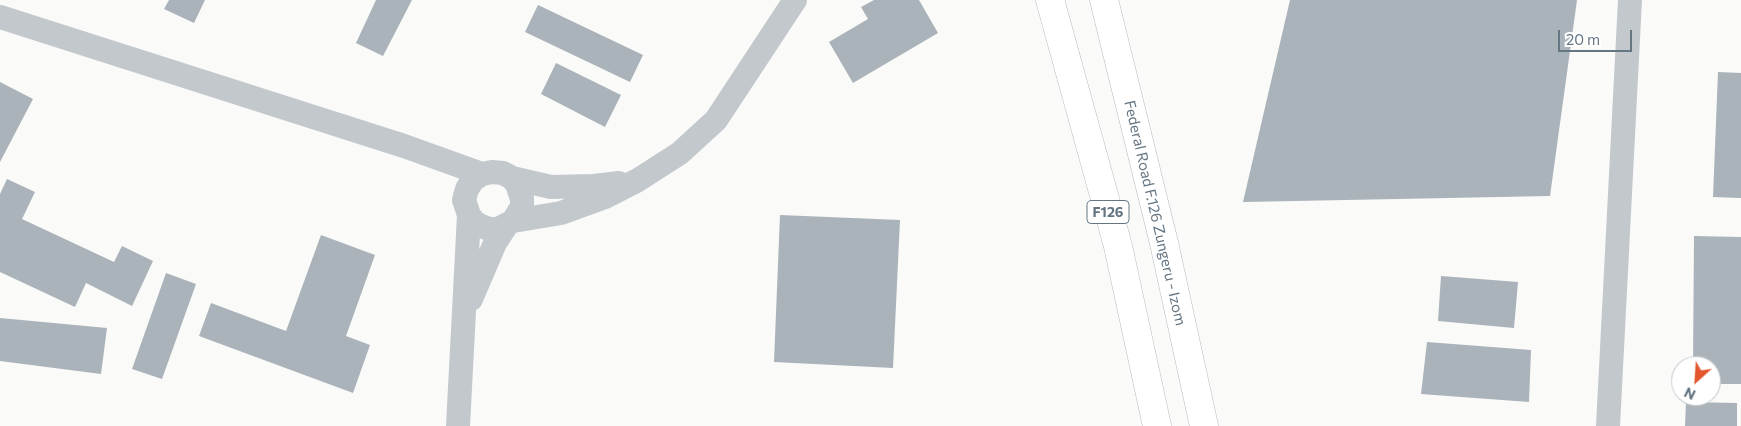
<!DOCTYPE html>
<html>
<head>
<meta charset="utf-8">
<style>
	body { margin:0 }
	#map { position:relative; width:1741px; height:426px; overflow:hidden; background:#fafaf8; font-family:Commissioner,sans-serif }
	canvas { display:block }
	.north { position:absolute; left:1671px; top:356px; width:50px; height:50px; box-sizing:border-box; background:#fff; border:1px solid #c1c8cd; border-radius:50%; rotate:206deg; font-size:14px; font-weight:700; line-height:20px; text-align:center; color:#657683 }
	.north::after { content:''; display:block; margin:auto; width:18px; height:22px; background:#e4572e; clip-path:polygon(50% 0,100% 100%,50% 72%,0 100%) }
	.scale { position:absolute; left:1558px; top:30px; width:74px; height:22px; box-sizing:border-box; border:2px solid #657683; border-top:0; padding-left:6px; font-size:15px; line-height:18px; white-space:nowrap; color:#657683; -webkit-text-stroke:4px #fff; paint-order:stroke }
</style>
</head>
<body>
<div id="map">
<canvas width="1741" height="426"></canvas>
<div class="north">N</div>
<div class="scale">20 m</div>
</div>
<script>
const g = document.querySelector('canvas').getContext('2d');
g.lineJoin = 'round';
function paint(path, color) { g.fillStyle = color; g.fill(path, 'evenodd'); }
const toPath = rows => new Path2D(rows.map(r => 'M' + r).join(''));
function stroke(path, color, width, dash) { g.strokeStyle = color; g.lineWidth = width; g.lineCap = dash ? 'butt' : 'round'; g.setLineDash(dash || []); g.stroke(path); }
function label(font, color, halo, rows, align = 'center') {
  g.font = font + ' Commissioner,sans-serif'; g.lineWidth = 5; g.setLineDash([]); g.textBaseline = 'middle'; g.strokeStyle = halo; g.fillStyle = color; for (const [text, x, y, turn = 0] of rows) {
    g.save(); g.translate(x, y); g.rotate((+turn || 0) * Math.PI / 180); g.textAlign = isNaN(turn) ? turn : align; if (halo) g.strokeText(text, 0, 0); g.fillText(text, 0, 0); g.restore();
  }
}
paint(toPath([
	[169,0,205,0,194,23,164,9],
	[376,0,412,0,383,56,356,43],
	[874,0,919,0,938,33,853,83,829,42,868,19,861,7],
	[1290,0,1577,0,1550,196,1243,202],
	[538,5,643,55,630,82,525,32],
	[556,63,621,95,605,127,541,94],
	[1718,72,1741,73,1741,198,1713,197],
	[0,82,33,99,0,162],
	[7,179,35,192,22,219,114,262,122,246,153,261,132,306,86,283,75,307,0,272,0,194],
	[780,215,900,220,893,368,774,362],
	[321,235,375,255,346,336,370,345,353,393,199,336,211,303,286,331],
	[1694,236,1741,237,1741,384,1711,384,1711,366,1693,366],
	[166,273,196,284,162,379,132,369],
	[1441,276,1518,282,1514,328,1438,321],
	[0,318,107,328,101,374,0,361],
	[1427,342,1531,350,1529,402,1421,394],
	[1686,402,1737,403,1737,426,1685,426]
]), '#aab3b9');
const primary = toPath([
	[1050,0,1118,246,1157,426],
	[1104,0,1164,243,1204,426]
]);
stroke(primary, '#b5babe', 29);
stroke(toPath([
	[0,17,404,146,482,174],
	[512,178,551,187,594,186,619,183],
	[513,221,522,207,522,199,517,184,512,178,503,173,492,172,482,174,473,180,467,189,464,200,469,215,474,222,481,226,489,229,498,229,513,221,561,213,605,197,638,180,680,153,716,120,795,0],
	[471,299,495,243,506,226],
	[458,426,469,215],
	[1608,426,1630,0]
]), '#c3c8cc', 24);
stroke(primary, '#fff', 28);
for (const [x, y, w] of [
	[1108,212,42]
]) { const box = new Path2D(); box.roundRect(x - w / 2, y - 11.5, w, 23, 4); g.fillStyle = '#fff'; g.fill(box); stroke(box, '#657683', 1); }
label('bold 14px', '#657683', null, [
	["F126",1108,212]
]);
label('15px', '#657683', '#fff', [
	["Federal Road F.126 Zungeru - Izom",1155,213,77]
]);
</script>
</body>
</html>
